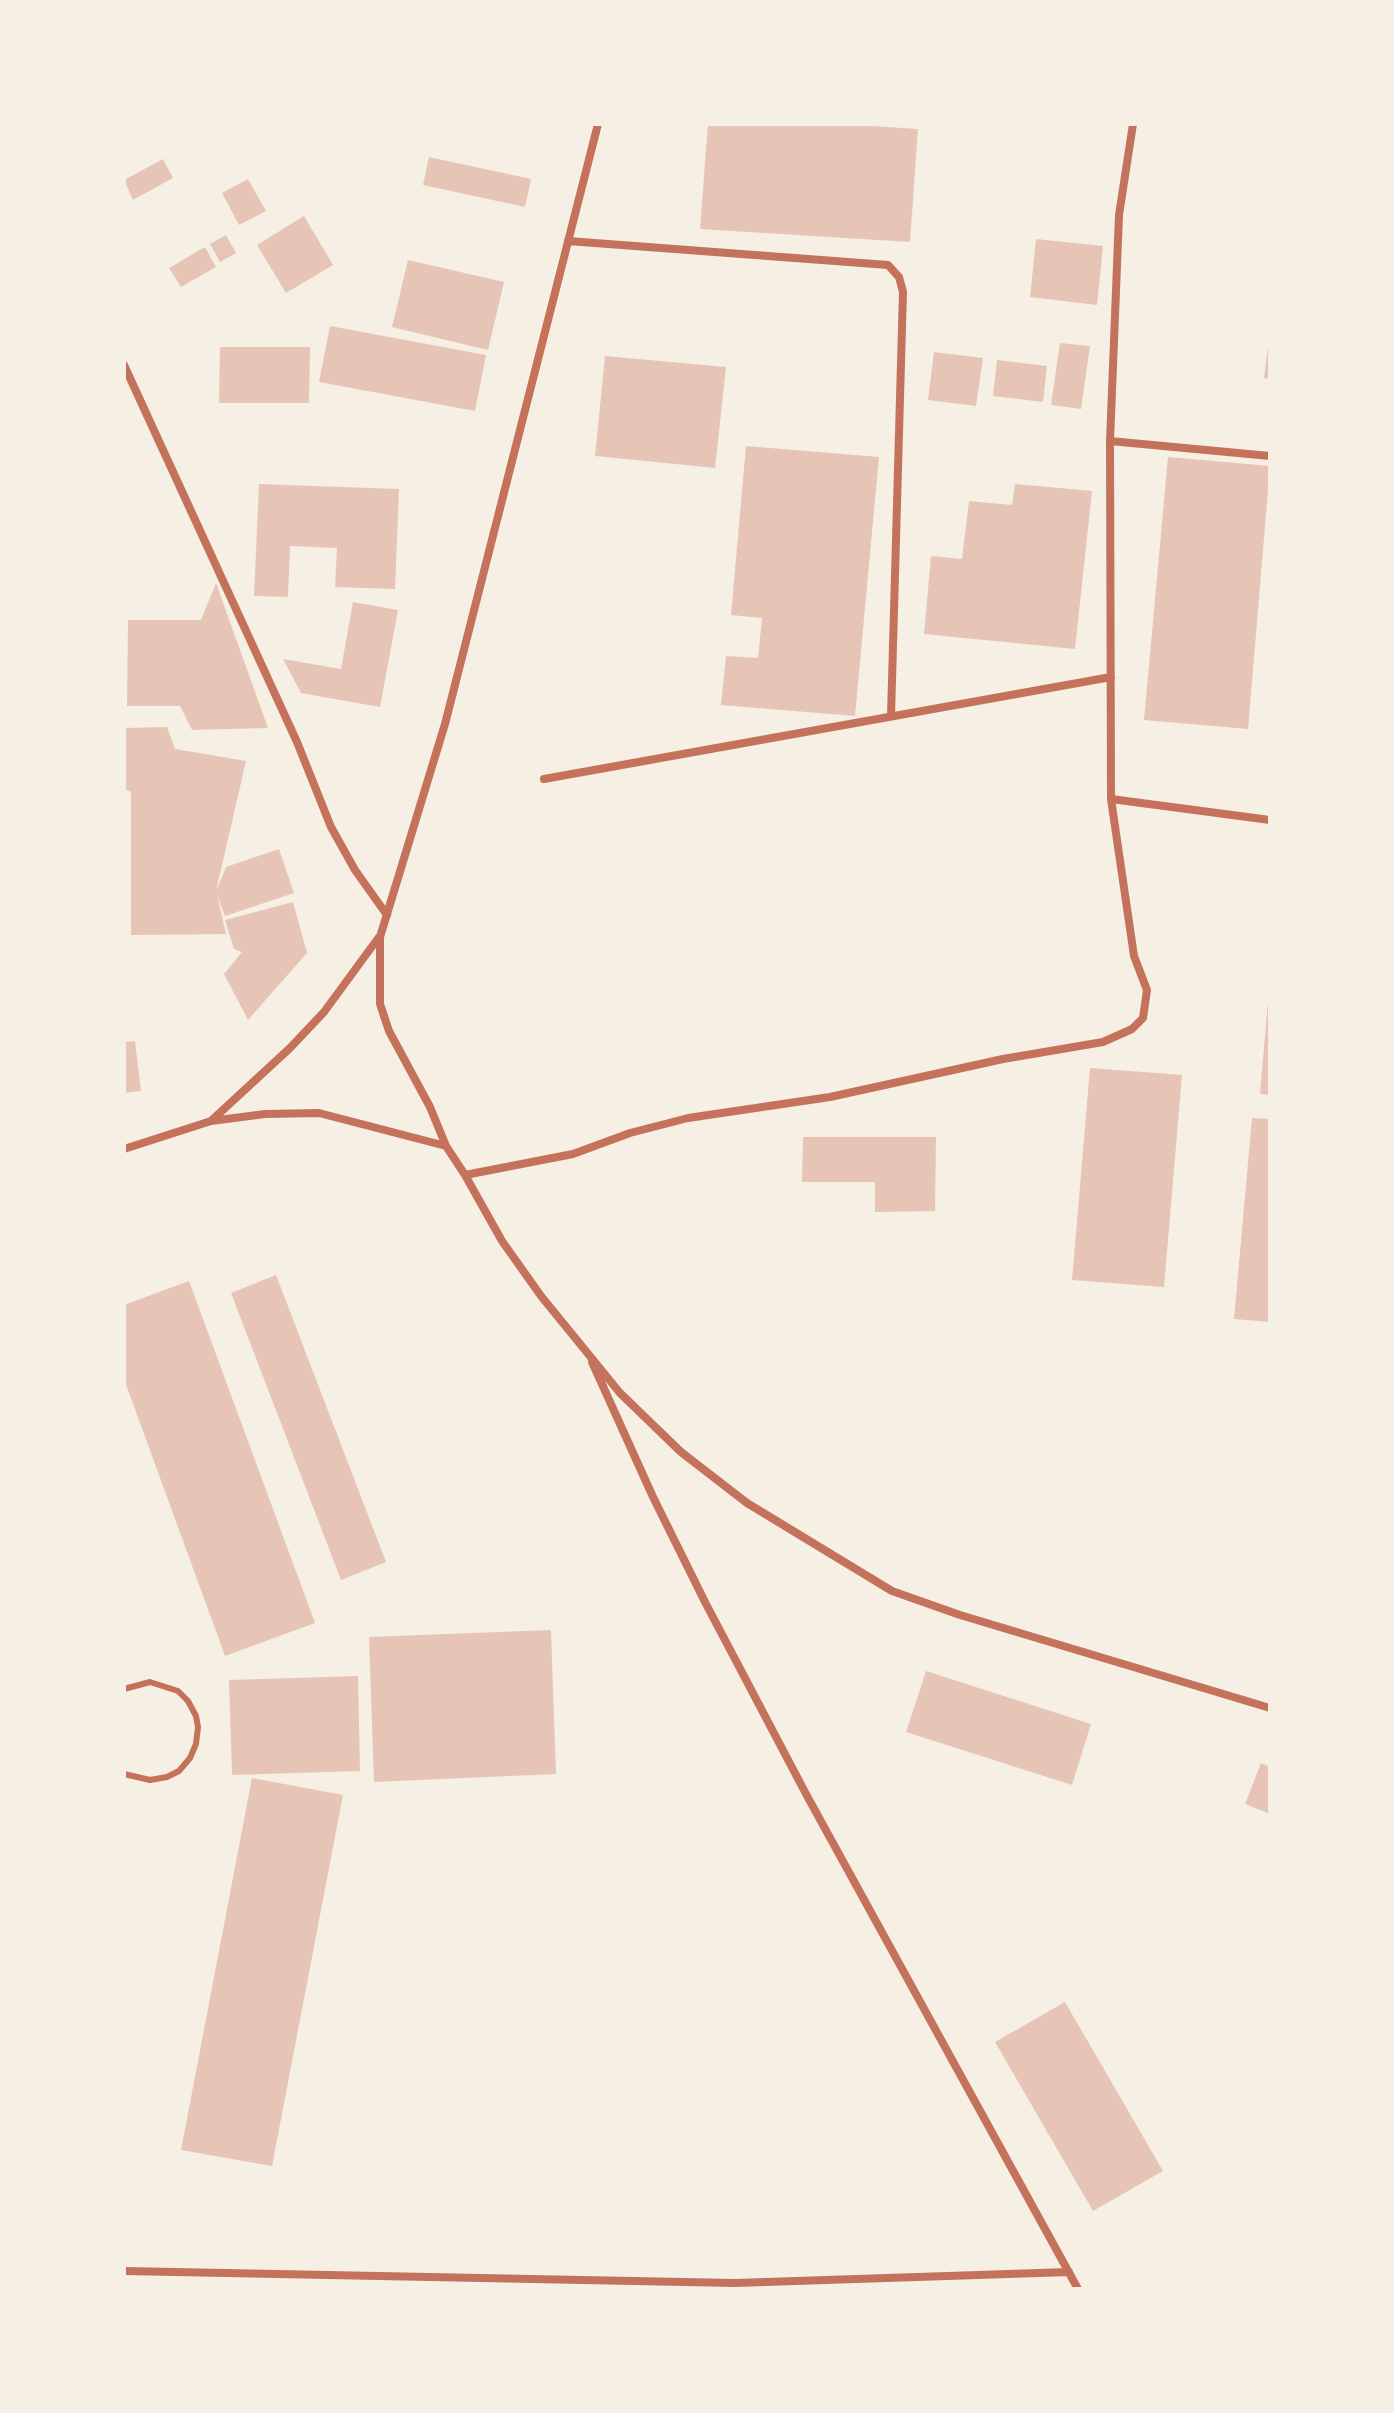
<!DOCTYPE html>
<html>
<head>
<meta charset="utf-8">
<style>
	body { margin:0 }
	#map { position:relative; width:1394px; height:2413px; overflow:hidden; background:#f6efe4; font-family:"Space Grotesk",sans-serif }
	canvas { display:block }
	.frame { position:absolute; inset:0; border:126px solid #f6efe4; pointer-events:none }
</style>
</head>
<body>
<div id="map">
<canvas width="1394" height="2413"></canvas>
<div class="frame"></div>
</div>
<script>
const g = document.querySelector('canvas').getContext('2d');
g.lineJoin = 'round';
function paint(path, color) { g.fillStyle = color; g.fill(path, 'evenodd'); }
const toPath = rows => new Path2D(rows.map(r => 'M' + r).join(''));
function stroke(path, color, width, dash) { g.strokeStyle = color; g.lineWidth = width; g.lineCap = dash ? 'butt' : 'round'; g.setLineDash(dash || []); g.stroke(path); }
paint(toPath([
	[708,124,841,124,918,129,910,242,700,229],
	[429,157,531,179,525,207,423,185],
	[163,159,173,178,133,200,124,180],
	[248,179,266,211,239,225,222,193],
	[304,216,333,265,286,293,257,245],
	[226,235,236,253,220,262,210,244],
	[1036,239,1103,246,1097,305,1030,297],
	[205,247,216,267,181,287,169,268],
	[408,260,504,282,488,350,392,327],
	[330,326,486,355,475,411,319,382],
	[1060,343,1090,346,1081,409,1051,405],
	[1268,346,1270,346,1270,379,1264,378],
	[220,347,310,347,309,403,219,403],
	[934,352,983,358,976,406,928,400],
	[605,356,726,367,715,468,595,456],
	[997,360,1047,366,1043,402,993,396],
	[746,446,879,457,855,716,721,705,726,656,758,658,762,618,731,615],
	[1168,457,1270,466,1248,729,1144,720],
	[259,484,399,489,395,589,335,587,337,548,290,546,288,597,254,596],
	[1015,484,1092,491,1075,649,924,634,931,556,962,559,969,501,1012,505],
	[216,583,268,728,192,730,180,706,127,706,128,620,201,620],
	[353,602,398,610,380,707,301,693,283,659,341,669],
	[167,727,175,749,246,761,216,891,226,867,279,849,294,893,225,916,217,895,226,934,131,935,131,792,124,789,124,728],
	[293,902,307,953,248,1020,224,974,242,952,234,949,225,920],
	[1268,1001,1270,1002,1270,1095,1260,1094],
	[135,1041,141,1091,124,1093,124,1042],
	[1090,1068,1182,1075,1164,1287,1072,1280],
	[1252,1118,1270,1119,1270,1322,1234,1319],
	[803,1137,936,1137,935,1211,875,1212,875,1182,802,1182],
	[276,1275,386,1562,341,1580,231,1293],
	[189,1281,315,1623,225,1656,124,1379,124,1305],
	[551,1630,556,1774,374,1782,369,1637],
	[926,1671,1091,1724,1072,1785,906,1732],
	[358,1676,360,1771,232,1775,229,1680],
	[1261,1763,1270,1767,1270,1814,1245,1804],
	[252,1778,343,1795,272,2166,181,2150],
	[1065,2002,1163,2171,1093,2211,995,2042]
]), '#e6c5b7');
stroke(toPath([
	[124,1689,150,1682,178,1691,188,1701,196,1716,198,1727,196,1744,190,1758,179,1771,167,1777,150,1780,124,1774]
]), '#c5725c', 6);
stroke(toPath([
	[598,124,445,724,380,937,380,1004,389,1031,430,1107,446,1146,465,1175,502,1241,541,1296,620,1393,681,1452,747,1503,892,1591,960,1615,1270,1708],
	[568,241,888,265,899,277,903,292,891,716],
	[124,365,297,742,331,827,355,870,387,915],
	[1110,441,1270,456],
	[544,779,1111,677],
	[1111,799,1270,820],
	[211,1121,290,1048,324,1012,379,937],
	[124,1149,211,1121,265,1114,319,1113,446,1146],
	[465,1175,573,1154,630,1133,688,1118,830,1097,1003,1059,1103,1042,1132,1029,1143,1018,1147,990,1134,956,1111,799,1110,441,1119,215,1133,124],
	[592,1362,653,1497,705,1602,806,1794,1078,2289],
	[124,2271,735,2283,1069,2272]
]), '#c5725c', 8);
</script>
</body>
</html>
